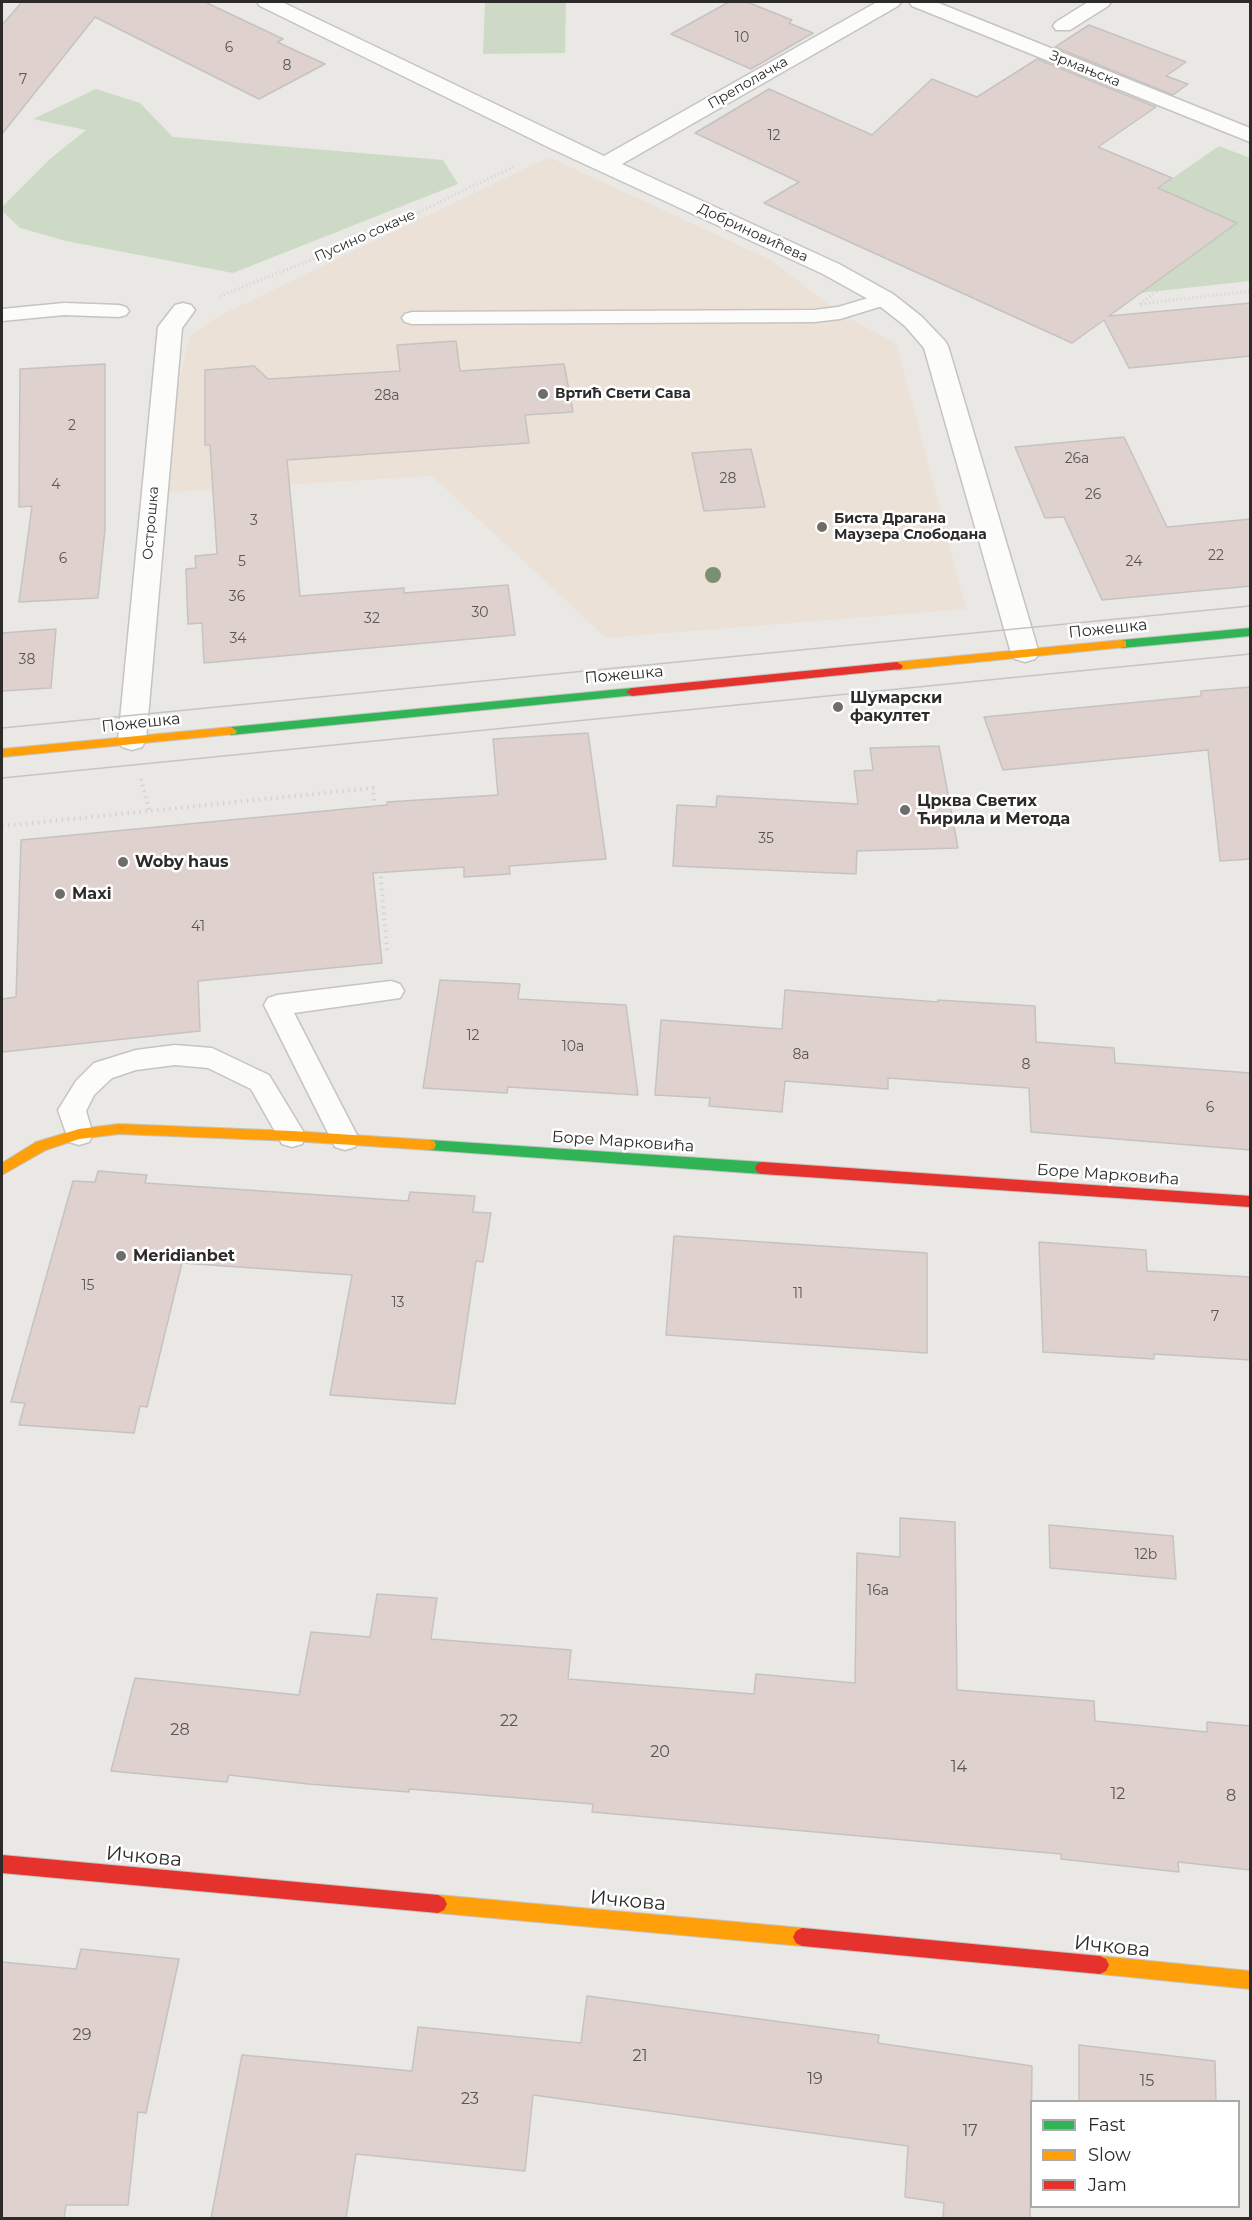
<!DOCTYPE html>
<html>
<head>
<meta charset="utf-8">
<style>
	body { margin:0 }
	#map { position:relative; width:1252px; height:2220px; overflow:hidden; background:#eae8e5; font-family:Montserrat,sans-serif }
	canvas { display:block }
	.frame { position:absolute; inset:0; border:3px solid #2c2b2a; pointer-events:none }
	.legend { position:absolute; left:1030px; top:2100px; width:210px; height:108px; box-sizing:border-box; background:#fff; border:2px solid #abaaaa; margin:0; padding:8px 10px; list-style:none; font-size:18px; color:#2c2b2a }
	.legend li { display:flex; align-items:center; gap:12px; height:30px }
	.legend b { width:30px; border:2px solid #abaaaa }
</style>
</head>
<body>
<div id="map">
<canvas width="1252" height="2220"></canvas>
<div class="frame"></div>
<ul class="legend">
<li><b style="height:8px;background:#30b455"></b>Fast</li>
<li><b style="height:8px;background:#ff9f0a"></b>Slow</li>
<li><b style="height:8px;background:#e5322d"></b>Jam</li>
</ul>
</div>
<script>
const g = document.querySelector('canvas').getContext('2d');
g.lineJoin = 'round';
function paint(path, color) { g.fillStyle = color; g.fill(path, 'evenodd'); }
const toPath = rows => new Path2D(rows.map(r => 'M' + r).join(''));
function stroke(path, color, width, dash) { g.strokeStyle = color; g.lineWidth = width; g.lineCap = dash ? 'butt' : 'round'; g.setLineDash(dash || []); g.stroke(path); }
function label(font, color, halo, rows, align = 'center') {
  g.font = font + ' Montserrat,sans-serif'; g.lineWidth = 5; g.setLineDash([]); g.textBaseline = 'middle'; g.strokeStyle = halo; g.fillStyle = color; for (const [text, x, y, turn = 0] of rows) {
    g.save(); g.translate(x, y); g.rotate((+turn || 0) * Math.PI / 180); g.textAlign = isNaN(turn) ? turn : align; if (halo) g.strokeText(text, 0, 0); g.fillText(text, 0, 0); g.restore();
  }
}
paint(toPath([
	[549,157,771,260,840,313,897,344,966,609,606,638,432,476,153,493,190,335,219,316]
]), '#ece1d7');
paint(toPath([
	[485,2,566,2,565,53,483,54],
	[96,89,140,103,173,137,443,160,458,184,233,273,66,241,20,228,2,211,2,207,51,158,86,130,33,119],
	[1219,146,1250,158,1250,281,1140,293,1237,223,1158,188]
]), '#cddbc6');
const building = toPath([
	[22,2,205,2,283,39,277,42,325,64,259,99,95,17,2,134,2,25,22,2],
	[729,2,747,2,792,20,789,23,813,33,751,69,671,34,729,2],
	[1089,25,1186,62,1166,76,1188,84,1173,95,1055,47,1089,25],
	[1037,59,1156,107,1098,147,1172,178,1158,188,1237,223,1109,316,1251,303,1251,356,1129,368,1104,320,1072,343,764,203,799,182,695,133,769,89,872,135,932,79,977,97,1037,59],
	[456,341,460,371,564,364,573,412,525,415,529,443,287,460,300,596,404,588,404,593,508,585,515,635,204,663,202,623,188,624,186,569,196,568,195,556,217,554,210,445,205,445,205,370,254,366,268,379,400,371,397,345,456,341],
	[105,364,105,529,98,598,19,602,32,506,19,507,20,369,105,364],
	[1124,437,1167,527,1251,519,1251,586,1102,600,1064,517,1045,518,1015,447,1124,437],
	[751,449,765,507,704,511,692,453,751,449],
	[56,629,51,688,2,691,2,633,56,629],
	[1251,687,1251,859,1220,861,1208,750,1003,770,984,717,1201,696,1201,691,1251,687],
	[588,733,606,859,509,866,510,874,464,877,464,867,373,873,382,963,198,981,200,1031,2,1052,2,999,16,997,21,840,387,805,387,802,498,795,493,739,588,733],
	[939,746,958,848,857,851,856,874,673,866,677,805,716,807,717,796,858,804,854,771,873,770,870,748,939,746],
	[440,980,520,984,518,999,626,1005,638,1095,508,1087,507,1093,423,1088,440,980],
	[785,990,938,1002,938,1000,1035,1006,1036,1042,1114,1048,1115,1063,1251,1073,1251,1150,1031,1132,1029,1088,888,1078,888,1089,785,1081,782,1112,709,1106,710,1098,655,1095,661,1020,782,1029,785,990],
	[98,1171,147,1175,145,1183,408,1201,410,1192,475,1196,473,1212,491,1213,483,1262,476,1261,455,1404,330,1395,352,1275,182,1263,147,1407,140,1406,134,1433,19,1425,25,1403,11,1402,73,1181,95,1182,98,1171],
	[674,1236,927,1253,927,1353,666,1335,674,1236],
	[1039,1242,1146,1250,1147,1271,1251,1277,1251,1360,1154,1354,1154,1359,1043,1352,1039,1242],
	[900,1518,955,1522,957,1690,1094,1701,1095,1721,1207,1732,1207,1722,1251,1726,1251,1870,1178,1862,1179,1872,1061,1859,1061,1854,592,1812,593,1804,409,1789,409,1792,308,1784,229,1775,227,1782,111,1771,135,1678,299,1695,311,1632,370,1637,377,1594,437,1598,431,1639,571,1650,568,1679,754,1694,756,1674,855,1683,857,1553,900,1557,900,1518],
	[1049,1525,1173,1536,1176,1579,1050,1568,1049,1525],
	[81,1949,179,1959,146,2113,138,2112,128,2205,66,2205,64,2218,2,2218,2,1962,76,1969,81,1949],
	[587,1996,879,2035,878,2043,1032,2066,1030,2218,943,2218,944,2203,905,2197,908,2146,533,2095,525,2171,356,2154,346,2218,211,2218,242,2055,412,2071,418,2027,581,2043,587,1996],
	[1079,2045,1215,2061,1216,2102,1079,2102,1079,2045]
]);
paint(building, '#dfd1cd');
stroke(building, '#c5c3c1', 1.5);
const lane = toPath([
	[885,293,892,295,895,299,892,303,840,319,814,322,412,324,405,322,402,318,405,314,412,312,814,310,838,307,885,293],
	[64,303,119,305,126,307,129,311,126,315,119,317,64,315,2,321,2,309,64,303],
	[391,981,400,984,404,991,400,998,294,1013,359,1139,355,1147,345,1150,335,1147,264,1005,268,998,277,995,391,981],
	[175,1045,212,1048,269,1075,306,1136,302,1144,292,1147,282,1144,251,1089,208,1068,175,1065,136,1070,112,1078,94,1095,86,1111,93,1134,89,1142,79,1145,69,1142,58,1110,76,1081,94,1063,136,1050,175,1045]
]);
const street = toPath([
	[257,2,282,2,604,156,877,2,901,2,898,6,622,164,839,264,893,294,921,316,945,341,948,346,1039,653,1035,659,1025,662,1015,659,1011,653,924,348,905,326,877,304,823,274,552,149,260,6,257,2],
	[909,2,936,2,1250,128,1250,142,912,6,909,2],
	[1088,2,1111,2,1108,6,1070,30,1056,30,1053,26,1056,22,1088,2],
	[183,303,191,305,195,310,182,328,146,740,142,747,132,750,122,747,118,740,158,327,175,305,183,303]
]);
const fast = toPath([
	[1250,628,1250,636,1122,648,1116,644,1122,640,1250,628],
	[632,688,636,689,636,695,231,735,225,731,231,727,632,688],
	[429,1140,762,1162,767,1164,769,1168,767,1172,762,1174,429,1150,424,1149,422,1145,424,1141,429,1140]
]);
const slow = toPath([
	[1122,640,1126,641,1126,647,897,670,891,666,897,662,1122,640],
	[231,727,237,731,235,734,2,757,2,749,231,727],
	[119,1124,292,1131,429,1140,434,1141,436,1145,434,1149,429,1150,292,1141,119,1134,79,1139,46,1150,2,1175,2,1163,36,1142,79,1129,119,1124],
	[438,1895,802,1928,808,1931,811,1937,808,1943,802,1946,438,1913,432,1910,429,1904,432,1898,438,1895],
	[1100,1956,1250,1971,1250,1989,1100,1974,1094,1971,1091,1965,1094,1959,1100,1956]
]);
const jam = toPath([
	[897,662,903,666,901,669,632,696,626,692,632,688,897,662],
	[762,1162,1250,1196,1250,1207,762,1174,757,1172,755,1168,757,1164,762,1162],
	[2,1855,438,1895,444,1898,447,1904,444,1910,438,1913,2,1873,2,1855],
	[802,1928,1100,1956,1106,1959,1109,1965,1106,1971,1100,1974,802,1946,796,1943,793,1937,796,1931,802,1928]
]);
stroke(lane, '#c5c4c2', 3);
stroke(street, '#c5c4c2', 3);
stroke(fast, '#c5c4c2', 2);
stroke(slow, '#c5c4c2', 2);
stroke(jam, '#c5c4c2', 2);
stroke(toPath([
	[220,296,354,243,515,166],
	[1140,304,1250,221],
	[1141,304,1250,291]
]), '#d4d4d3', 3, [1, 3]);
stroke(toPath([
	[141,779,149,810],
	[2,826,373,788,387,950]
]), '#d4d4d3', 4, [1.5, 4.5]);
paint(lane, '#fcfcfb');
paint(street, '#fcfcfb');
paint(fast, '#30b455');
paint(slow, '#ff9f0a');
paint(jam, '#e5322d');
stroke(toPath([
	[2,728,1250,606],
	[2,778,1250,654]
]), '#c5c4c4', 1.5);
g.fillStyle = '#7b8f71';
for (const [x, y] of [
	[713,575]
]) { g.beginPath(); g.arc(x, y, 8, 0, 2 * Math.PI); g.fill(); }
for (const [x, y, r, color] of [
	[543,394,6,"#6e6d6b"],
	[822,527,6,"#6e6d6b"],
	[838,707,6,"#6e6d6b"],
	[905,810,6,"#6e6d6b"],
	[123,862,6,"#6e6d6b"],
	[60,894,6,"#6e6d6b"],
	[121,1256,6,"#6e6d6b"]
]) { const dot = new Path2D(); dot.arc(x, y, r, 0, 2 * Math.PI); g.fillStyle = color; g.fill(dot); stroke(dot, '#fff', 2); }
label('14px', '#5a5654', null, [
	["10",742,38],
	["6",229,48],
	["8",287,66],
	["7",23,80],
	["12",774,136],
	["28a",387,396],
	["2",72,426],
	["26a",1077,459],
	["28",728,479],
	["4",56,485],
	["26",1093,495],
	["3",254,521],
	["22",1216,556],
	["6",63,559],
	["5",242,562],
	["24",1134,562],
	["36",237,597],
	["30",480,613],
	["32",372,619],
	["34",238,639],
	["38",27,660],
	["35",766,839],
	["41",198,927],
	["12",473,1036],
	["10a",573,1047],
	["8a",801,1055],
	["8",1026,1065],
	["6",1210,1108],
	["15",88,1286],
	["11",798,1294],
	["13",398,1303],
	["7",1215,1317],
	["12b",1146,1555],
	["16a",878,1591]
]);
label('14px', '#2c2b2a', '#fff', [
	["Зрмањска",1085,69,22],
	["Преполачка",748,83,-30],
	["Добриновићева",753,233,25],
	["Пусино сокаче",365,236,-24],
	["Острошка",151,523,-85]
]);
label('bold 14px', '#2c2b2a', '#fff', [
	["Вртић Свети Сава",555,394],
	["Биста Драгана",834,519],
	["Маузера Слободана",834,535]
], 'left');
label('16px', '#2c2b2a', '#fff', [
	["Пожешка",1108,629,-6],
	["Пожешка",624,675,-5],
	["Пожешка",141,723,-6],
	["Боре Марковића",623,1142,4],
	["Боре Марковића",1108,1175,4]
]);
label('bold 16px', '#2c2b2a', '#fff', [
	["Шумарски",850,698],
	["факултет",850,716],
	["Црква Светих",917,801],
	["Ћирила и Метода",917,819],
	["Woby haus",135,862],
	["Maxi",72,894],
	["Meridianbet",133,1256]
], 'left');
label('16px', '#5a5654', null, [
	["22",509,1721],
	["28",180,1730],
	["20",660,1752],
	["14",959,1767],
	["12",1118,1794],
	["8",1231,1796],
	["29",82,2035],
	["21",640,2056],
	["19",815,2079],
	["15",1147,2081],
	["23",470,2099],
	["17",970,2131]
]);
label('20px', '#2c2b2a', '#fff', [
	["Ичкова",144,1857,5],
	["Ичкова",628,1901,5],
	["Ичкова",1112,1947,6]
]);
</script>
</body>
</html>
